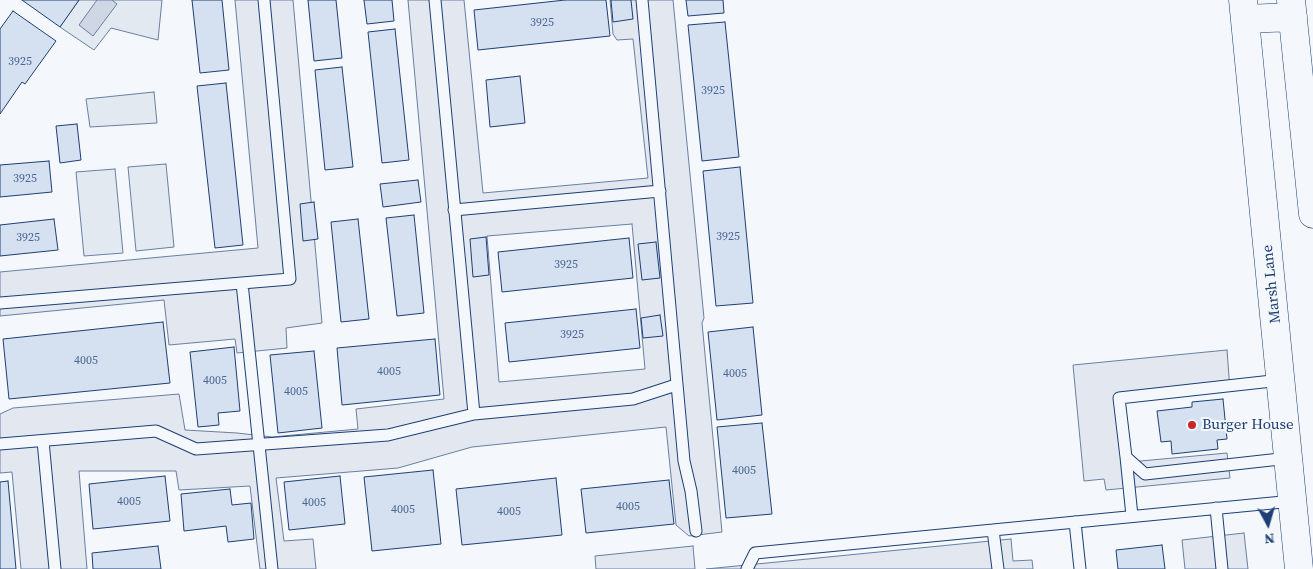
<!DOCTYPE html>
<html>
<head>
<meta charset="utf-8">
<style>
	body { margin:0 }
	#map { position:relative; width:1313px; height:569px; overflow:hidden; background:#f4f7fb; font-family:"Source Serif 4",serif }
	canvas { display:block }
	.north { position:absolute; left:1243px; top:499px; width:50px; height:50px; -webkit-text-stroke:4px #f4f7fb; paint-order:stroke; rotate:174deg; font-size:14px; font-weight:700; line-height:20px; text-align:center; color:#1d3f73 }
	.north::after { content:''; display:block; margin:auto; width:18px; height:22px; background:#1d3f73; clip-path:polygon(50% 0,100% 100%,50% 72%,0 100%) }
</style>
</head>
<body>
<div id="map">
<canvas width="1313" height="569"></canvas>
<div class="north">N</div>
</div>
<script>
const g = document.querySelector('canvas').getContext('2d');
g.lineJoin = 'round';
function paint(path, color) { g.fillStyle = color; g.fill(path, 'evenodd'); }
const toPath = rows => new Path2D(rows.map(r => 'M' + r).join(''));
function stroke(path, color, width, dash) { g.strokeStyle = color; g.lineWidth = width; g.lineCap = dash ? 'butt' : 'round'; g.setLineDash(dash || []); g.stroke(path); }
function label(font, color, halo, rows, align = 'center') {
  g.font = font + ' "Source Serif 4",serif'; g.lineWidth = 4; g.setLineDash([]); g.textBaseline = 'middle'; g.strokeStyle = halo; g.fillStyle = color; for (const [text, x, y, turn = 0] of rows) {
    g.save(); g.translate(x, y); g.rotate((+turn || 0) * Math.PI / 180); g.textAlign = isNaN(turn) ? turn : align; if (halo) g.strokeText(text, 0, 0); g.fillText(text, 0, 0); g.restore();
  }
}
const green = toPath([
	[79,0,162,0,158,40,111,28,94,50,60,27,79,0],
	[154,92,157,123,90,127,86,99,154,92],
	[166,164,174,247,136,251,128,167,166,164],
	[115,169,123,253,84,256,76,172,115,169]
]);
paint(green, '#e3e9f0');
stroke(green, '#687fa3', 1);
const parking = toPath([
	[235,0,293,0,322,323,286,328,287,348,237,353,235,339,169,345,164,300,0,316,0,272,258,248,235,0],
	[408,0,464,0,483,193,648,178,633,39,617,40,613,34,610,0,673,0,704,318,702,323,722,532,689,536,676,525,666,427,472,447,398,468,276,478,284,541,313,539,316,569,260,569,250,486,179,490,176,471,79,471,87,569,21,569,12,472,0,473,0,414,13,408,179,394,185,430,237,433,272,437,358,429,356,409,444,399,408,0],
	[632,224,645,369,499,382,487,236,632,224],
	[1227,350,1230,390,1125,400,1130,462,1227,453,1230,478,1106,490,1104,479,1084,481,1073,365,1227,350],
	[1244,533,1248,569,1185,569,1182,540,1244,533],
	[1011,539,1013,561,1032,560,1033,569,706,569,1011,539],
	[693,546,695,569,596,569,595,556,693,546]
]);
paint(parking, '#e3e8f0');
stroke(parking, '#687fa3', 1);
const water = toPath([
	[97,0,112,0,117,4,93,36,79,25,97,0]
]);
paint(water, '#cfd7e4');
stroke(water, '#687fa3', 1);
const building = toPath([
	[22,0,79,0,60,27,22,0],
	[192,0,222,0,229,70,200,73,192,0],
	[308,0,336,0,342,58,314,61,308,0],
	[364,0,392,0,394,21,367,24,364,0],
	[565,0,606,0,610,36,478,50,474,10,565,0],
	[611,0,631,0,633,19,613,22,611,0],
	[686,0,723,0,724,13,688,16,686,0],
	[13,11,56,41,25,84,22,82,0,114,0,29,13,11],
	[725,22,739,157,702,161,688,25,725,22],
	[395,29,409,160,382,163,368,32,395,29],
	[342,67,353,167,325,170,315,70,342,67],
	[520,76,525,123,490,127,486,80,520,76],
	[226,83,243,245,215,248,197,86,226,83],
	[77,124,81,160,60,163,56,126,77,124],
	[49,161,52,192,0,197,0,165,49,161],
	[740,167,753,303,716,306,703,171,740,167],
	[418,180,421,202,383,207,380,184,418,180],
	[314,202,318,239,303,241,300,204,314,202],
	[414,215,424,313,397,316,386,218,414,215],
	[54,219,58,250,0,256,0,225,54,219],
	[358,219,369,319,341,322,331,222,358,219],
	[486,237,489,275,473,277,470,239,486,237],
	[629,238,633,278,502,292,498,252,629,238],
	[656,242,660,278,642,280,638,244,656,242],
	[636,309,640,348,509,362,505,323,636,309],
	[660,315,663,336,643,338,641,318,660,315],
	[163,322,170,383,9,399,3,339,163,322],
	[753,327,762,415,717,420,708,332,753,327],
	[435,339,440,395,342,405,337,348,435,339],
	[234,347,240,411,218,413,219,425,198,427,190,352,234,347],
	[314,351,322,428,278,433,270,355,314,351],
	[1223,399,1227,439,1217,440,1218,449,1172,454,1171,441,1161,442,1157,411,1192,407,1192,402,1223,399],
	[762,423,772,514,726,518,717,427,762,423],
	[433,470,441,544,372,551,364,477,433,470],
	[165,476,170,521,93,529,89,484,165,476],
	[340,476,345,524,289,530,284,482,340,476],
	[556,478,562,535,462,545,456,489,556,478],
	[669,480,674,524,586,533,581,489,669,480],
	[8,481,16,569,0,569,0,482,8,481],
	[230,489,232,505,251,503,254,539,228,542,226,526,184,531,181,494,230,489],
	[1162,545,1165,569,1118,569,1116,550,1162,545],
	[158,546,161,569,93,569,92,553,158,546]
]);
paint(building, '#d5e0f0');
stroke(building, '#1d3f73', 1);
const lane = toPath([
	[435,0,474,414],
	[642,0,684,461,691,491,696,531],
	[454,210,660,191],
	[242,283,272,569],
	[0,303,290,279,264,0],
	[1281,380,1119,398,1126,457,1145,474,1289,458],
	[43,441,55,569],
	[0,444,156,431,196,449,388,435,474,414,633,399,676,385],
	[1126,457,1132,516],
	[1216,508,1222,569],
	[1075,522,1080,569],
	[993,530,998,569],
	[747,569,755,553,1293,501]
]);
const secondary = toPath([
	[1243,0,1299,569],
	[1291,0,1313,214],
	[1245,19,1293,17]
]);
stroke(lane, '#1d3f73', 13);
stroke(secondary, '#1d3f73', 29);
stroke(lane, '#f4f7fb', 11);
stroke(secondary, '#f4f7fb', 28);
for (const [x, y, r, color] of [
	[1192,425,5,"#c62828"]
]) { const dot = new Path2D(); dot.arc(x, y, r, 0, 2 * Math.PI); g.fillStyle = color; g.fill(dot); stroke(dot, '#f4f7fb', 2); }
label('12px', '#4b6792', null, [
	["3925",542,23],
	["3925",20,62],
	["3925",713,91],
	["3925",25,179],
	["3925",728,237],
	["3925",28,238],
	["3925",566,265],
	["3925",572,335],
	["4005",86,361],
	["4005",389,372],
	["4005",735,374],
	["4005",215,381],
	["4005",296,392],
	["4005",744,471],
	["4005",129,502],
	["4005",314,503],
	["4005",628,507],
	["4005",403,510],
	["4005",509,512]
]);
label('15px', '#1d3f73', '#f4f7fb', [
	["Marsh Lane",1272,284,-96]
]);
label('15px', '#1d3f73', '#f4f7fb', [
	["Burger House",1202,425]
], 'left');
</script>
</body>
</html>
